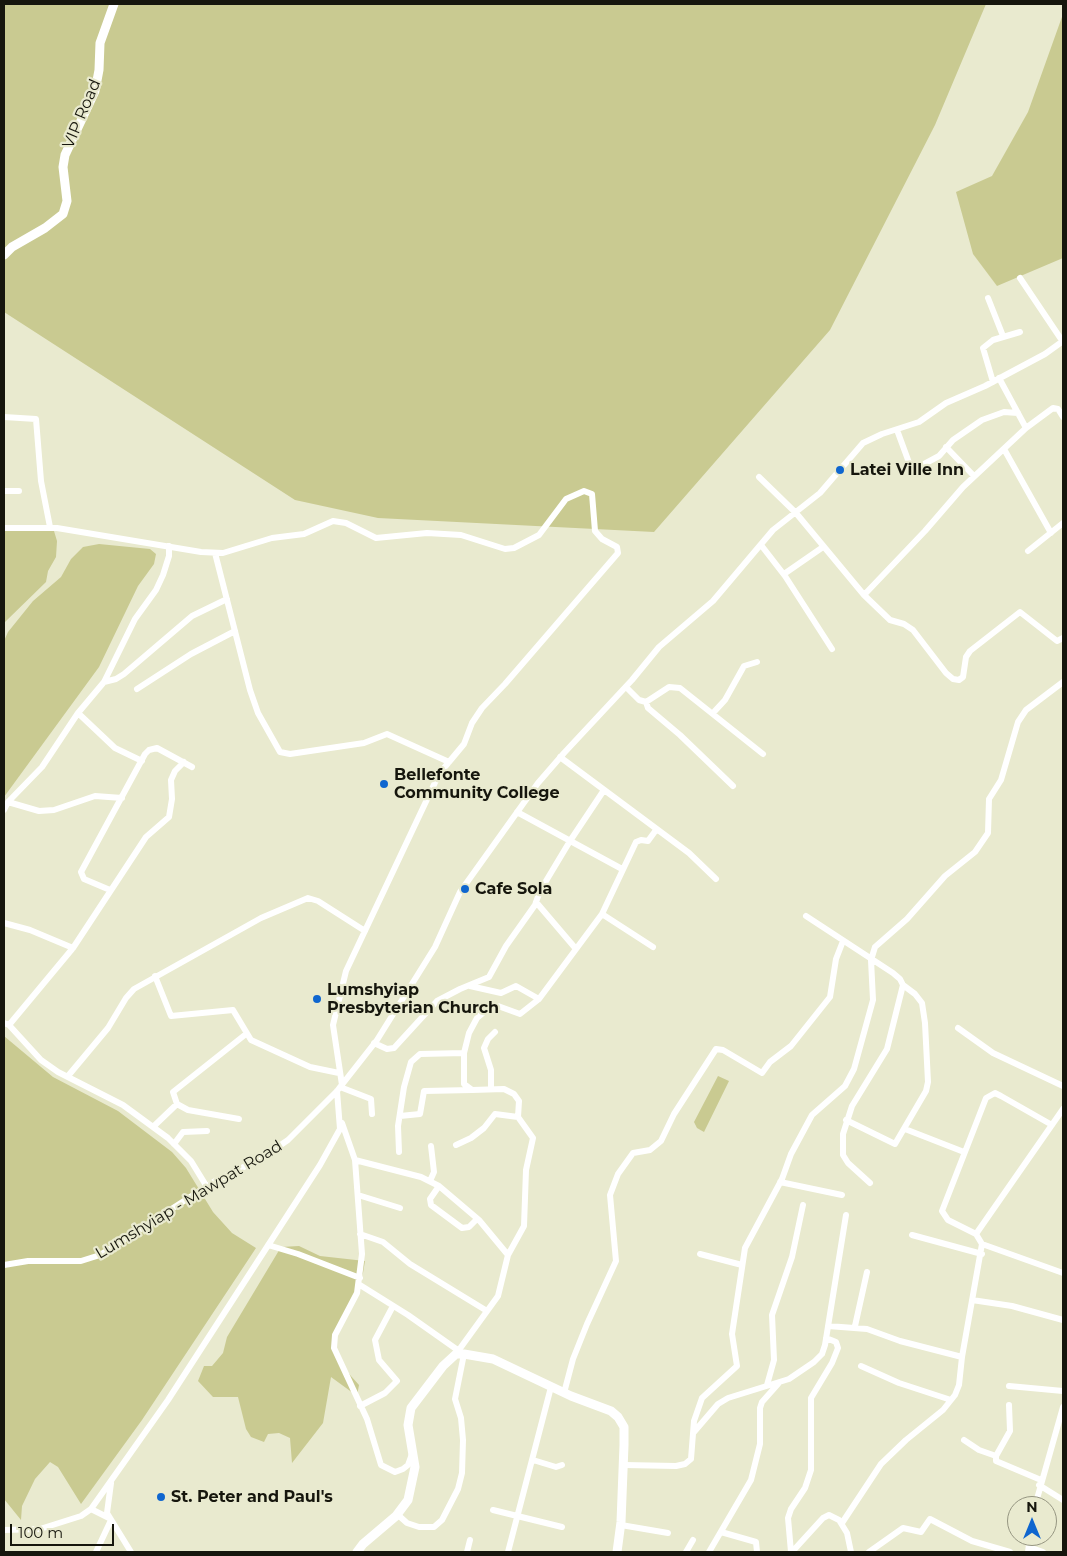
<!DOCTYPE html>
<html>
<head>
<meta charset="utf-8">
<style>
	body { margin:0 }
	#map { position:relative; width:1067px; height:1556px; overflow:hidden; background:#e9eacf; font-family:Montserrat,sans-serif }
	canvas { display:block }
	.frame { position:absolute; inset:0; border:5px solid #16160d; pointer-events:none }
	.north { position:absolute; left:1007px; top:1496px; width:50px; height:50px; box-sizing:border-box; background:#e9eacf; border:1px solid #959581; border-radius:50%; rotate:0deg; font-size:14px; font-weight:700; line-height:20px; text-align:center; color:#16160d }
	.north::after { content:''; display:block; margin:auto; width:18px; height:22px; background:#0f66cf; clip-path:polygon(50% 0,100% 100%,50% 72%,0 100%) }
	.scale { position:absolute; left:10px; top:1524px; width:104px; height:22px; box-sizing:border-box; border:2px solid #16160d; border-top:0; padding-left:6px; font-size:15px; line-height:18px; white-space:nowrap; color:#16160d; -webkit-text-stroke:4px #e9eacf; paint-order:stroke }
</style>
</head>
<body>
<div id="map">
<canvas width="1067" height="1556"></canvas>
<div class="frame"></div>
<div class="north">N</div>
<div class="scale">100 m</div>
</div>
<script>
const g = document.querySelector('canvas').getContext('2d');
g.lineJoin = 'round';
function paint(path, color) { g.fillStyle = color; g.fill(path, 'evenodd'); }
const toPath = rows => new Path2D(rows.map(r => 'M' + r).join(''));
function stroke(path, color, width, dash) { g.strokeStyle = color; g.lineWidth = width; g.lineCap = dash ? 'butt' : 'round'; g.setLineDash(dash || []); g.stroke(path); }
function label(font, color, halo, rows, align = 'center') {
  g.font = font + ' Montserrat,sans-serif'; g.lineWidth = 4.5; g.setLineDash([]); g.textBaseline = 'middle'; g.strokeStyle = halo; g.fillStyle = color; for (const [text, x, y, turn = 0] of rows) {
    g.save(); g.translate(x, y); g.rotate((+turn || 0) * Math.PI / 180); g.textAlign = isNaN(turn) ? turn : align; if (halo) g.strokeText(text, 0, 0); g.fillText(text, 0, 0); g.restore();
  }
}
paint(toPath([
	[4,4,986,4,935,125,830,330,654,532,378,518,295,500,4,312],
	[1063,14,1063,258,997,286,973,254,956,192,992,176,1028,112],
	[4,531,54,531,57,541,56,557,48,571,46,582,5,622],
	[99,544,150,549,156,554,154,564,138,586,99,667,4,797,4,641,8,632,33,601,61,577,71,559,83,547],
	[4,1036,53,1077,118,1111,172,1152,186,1168,213,1212,232,1233,256,1248,142,1420,81,1504,58,1467,50,1462,35,1479,22,1506,21,1520,4,1499],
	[718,1076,729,1081,704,1132,697,1128,694,1122],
	[299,1246,320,1256,365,1261,363,1273,337,1334,337,1351,342,1366,359,1385,357,1396,331,1377,323,1423,292,1463,290,1438,279,1433,268,1434,264,1442,251,1437,246,1429,238,1397,213,1397,198,1381,204,1366,212,1366,223,1353,227,1337,281,1247]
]), '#c9ca91');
stroke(toPath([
	[1020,278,1063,342],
	[988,298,1003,336],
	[999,378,1026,428],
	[993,382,983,348,993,340,1020,332],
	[4,417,36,419,41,481,50,527],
	[897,430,911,468,913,470,939,456,953,440,982,420,1004,412,1018,413],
	[946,447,974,476],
	[1004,449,1051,533],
	[759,477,796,513,864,595,890,620,904,624,913,630,946,673,953,679,959,680,963,677,966,657,970,651,1020,612,1057,641,1063,638],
	[4,491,19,491],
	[4,528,57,528,201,552,223,553,272,538,304,534,333,521,346,523,376,538,427,533,461,535,505,549,514,548,539,535,566,499,584,491,592,494,595,531,602,539,617,547,618,553,505,684,482,708,472,723,464,744,439,774,346,971,333,1025,342,1085],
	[761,545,785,576,832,649],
	[1028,551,1063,523],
	[215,553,250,690,258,713,280,752,290,754,364,743,387,734,449,762],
	[784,574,823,547],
	[864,595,925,531,963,487,1026,428,1053,408,1058,409,1063,417],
	[104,682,116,679,124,674,192,616,227,599],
	[626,687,639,700,646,702,669,687,680,688,763,754],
	[137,689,191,654,235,631],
	[646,702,648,708,680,735,733,786],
	[78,713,115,748,142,761],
	[713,713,725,700,744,666,757,662],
	[560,757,689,853,716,879],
	[8,802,39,811,54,810,95,796,122,798],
	[4,810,8,802,42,767,78,713,104,682,135,619,156,590,163,575,169,556,169,546],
	[517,812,622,869],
	[110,890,84,879,81,872,145,754,149,750,157,748,192,767],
	[536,902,576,949],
	[602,914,653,947],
	[806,916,893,973,900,979,903,985,887,1049,852,1106,843,1134,843,1155,848,1163,870,1183],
	[4,923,30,930,73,948],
	[155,976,171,1016,233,1010,251,1040,310,1067,339,1073],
	[470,986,501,993,516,986,539,999],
	[4,1023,9,1025,41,1060,58,1072,123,1105,168,1138,191,1161,207,1187],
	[9,1025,73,948,146,837,169,817,172,799,171,780,175,771,184,762],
	[958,1028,993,1053,1063,1086],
	[374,1043,387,1049,394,1048,437,1001,460,989,489,977,506,946,535,905,540,891,570,841,604,790],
	[68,1076,108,1028,126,998,134,989,261,918,308,898,318,901,365,931],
	[340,1087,371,1099,372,1114],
	[491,1089,491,1070,484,1048,488,1039,495,1032],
	[400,1116,420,1114,424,1091,472,1090],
	[239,1119,188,1110,177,1104,173,1092,246,1034],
	[846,1120,895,1144,926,1091,928,1082,925,1023,922,1003,915,994,903,985],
	[342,1123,355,1160,362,1254,357,1293,335,1335,334,1348,367,1419,381,1465,395,1472,403,1469,408,1465,412,1454],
	[154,1126,177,1104],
	[905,1129,964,1152],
	[174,1144,183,1132,207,1131],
	[456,1145,471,1138,484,1128,495,1114,518,1117],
	[399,1152,398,1126,404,1087,411,1062,420,1054,464,1053],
	[355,1160,421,1177,439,1186,479,1220,508,1255],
	[430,1181,434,1172,431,1146],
	[780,1182,842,1195],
	[439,1186,430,1199,431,1205,462,1228,469,1227,477,1219],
	[358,1195,400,1208],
	[360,1234,383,1242,410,1264,487,1311],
	[976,1234,1063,1109],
	[912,1235,982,1254],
	[982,1244,1063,1273],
	[268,1245,298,1254,360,1278],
	[700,1254,742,1265],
	[4,1265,28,1261,81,1261,100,1255,215,1181,260,1159,288,1140,337,1091,377,1040,435,947,460,892,538,783,564,753,632,680,659,647,713,601,773,530,820,493,863,443,882,434,919,422,946,403,985,386,1045,354,1063,341],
	[360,1285,408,1315,459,1351],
	[972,1300,1012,1306,1063,1320],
	[828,1326,867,1329,900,1341,962,1357],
	[855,1326,867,1272],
	[456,1354,498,1296,508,1255,524,1226,526,1170,533,1138,518,1117,519,1101,514,1094,504,1089,472,1090,464,1084,464,1053,469,1033,477,1018,489,1008,498,1006,520,1014,539,999,602,914,636,842,641,840,648,841,656,830],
	[861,1366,899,1383,951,1400],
	[767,1385,774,1360,772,1315,792,1257,803,1205],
	[1009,1386,1063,1391],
	[564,1393,573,1359,587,1324,616,1261,610,1195,618,1174,633,1153,650,1150,661,1141,674,1114,716,1049,723,1050,762,1073,770,1062,791,1046,830,997,836,959,843,941],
	[1009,1405,1010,1431,996,1456,996,1461,1041,1480],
	[360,1406,385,1393,397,1381,379,1360,375,1340,393,1306],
	[694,1432,718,1404,728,1398,789,1379,814,1362,822,1354,825,1345,846,1215],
	[964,1440,979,1450,996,1456],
	[533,1460,556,1467,562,1465],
	[624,1465,676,1466,685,1464,691,1459,694,1421,702,1398,737,1366,732,1334,745,1248,782,1179,791,1154,812,1115,845,1086,854,1069,873,1000,871,960,875,947,907,919,945,876,975,852,988,833,989,799,1001,780,1018,722,1026,710,1063,682],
	[111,1483,107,1513,131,1552],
	[1039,1485,1063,1500],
	[1035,1506,1063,1407],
	[91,1509,109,1518],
	[493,1510,562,1527],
	[397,1514,407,1523,419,1527,434,1527,442,1520,458,1489,462,1473,463,1440,461,1418,455,1399,464,1354],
	[842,1523,881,1464,906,1440,943,1410,955,1395,959,1385,962,1357,982,1244,976,1234,948,1220,942,1211,986,1098,995,1093,1001,1096,1052,1125],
	[621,1525,668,1533],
	[4,1530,40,1529,81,1516,91,1509,168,1400,320,1165,340,1129,337,1091],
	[721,1532,756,1542,757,1552],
	[1029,1547,1043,1552],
	[96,1552,111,1520],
	[467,1552,470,1540],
	[508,1552,551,1387],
	[686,1552,693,1540],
	[709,1552,751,1480,760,1444,760,1408,762,1402,778,1384],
	[791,1552,788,1518,791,1509,805,1488,811,1470,811,1398,832,1363,838,1348,836,1342,826,1338],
	[792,1552,823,1518,829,1515,839,1520,847,1533,851,1552],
	[869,1552,903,1528,921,1532,930,1519,972,1541,1010,1552],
	[1028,1552,1030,1536]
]), '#fff', 6);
stroke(toPath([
	[4,255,12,247,45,228,63,214,67,201,63,167,65,155,95,91,99,70,100,43,114,4],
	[357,1552,363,1544,396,1516,408,1500,415,1467,408,1425,411,1408,443,1366,456,1354,464,1354,493,1359,571,1396,611,1411,618,1417,624,1427,624,1445,621,1522,617,1552]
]), '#fff', 9);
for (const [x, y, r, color] of [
	[840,470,5,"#0f66cf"],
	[384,784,5,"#0f66cf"],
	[465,889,5,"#0f66cf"],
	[317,999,5,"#0f66cf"],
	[161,1497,5,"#0f66cf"]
]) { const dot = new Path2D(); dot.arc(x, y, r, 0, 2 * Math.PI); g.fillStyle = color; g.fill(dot); stroke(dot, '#e9eacf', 2); }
label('16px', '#16160d', '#e9eacf', [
	["VIP Road",82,114,-67],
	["Lumshyiap - Mawpat Road",189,1200,-31]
]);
label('bold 16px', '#16160d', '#e9eacf', [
	["Latei Ville Inn",850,470],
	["Bellefonte",394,775],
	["Community College",394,793],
	["Cafe Sola",475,889],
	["Lumshyiap",327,990],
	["Presbyterian Church",327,1008],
	["St. Peter and Paul's",171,1497]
], 'left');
</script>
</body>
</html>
